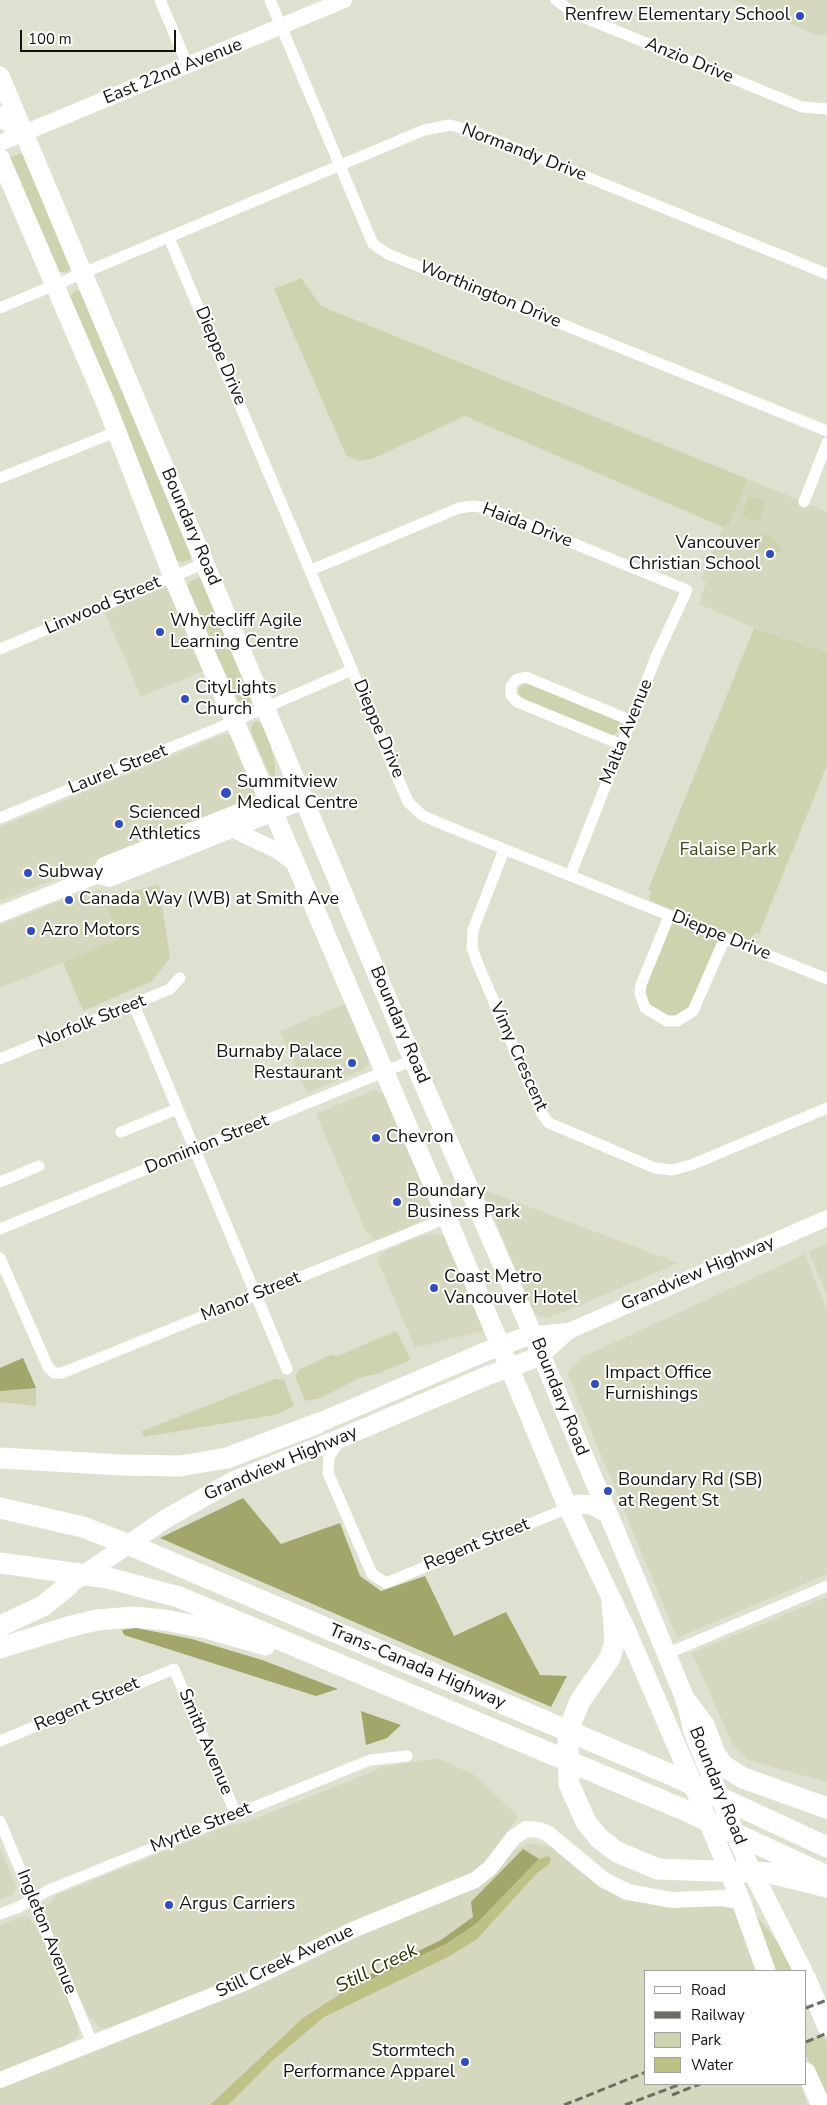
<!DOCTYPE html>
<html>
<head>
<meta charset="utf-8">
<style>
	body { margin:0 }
	#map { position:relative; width:827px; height:2105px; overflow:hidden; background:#dfe1d0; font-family:"Nunito Sans",sans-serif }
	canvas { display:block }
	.legend { position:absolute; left:644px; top:1970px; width:162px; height:115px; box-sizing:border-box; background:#fff; border:1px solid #a1a19f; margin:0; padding:6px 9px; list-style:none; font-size:15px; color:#13140e }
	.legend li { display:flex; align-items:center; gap:10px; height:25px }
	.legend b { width:25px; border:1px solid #a1a19f }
	.scale { position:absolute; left:20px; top:30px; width:156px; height:22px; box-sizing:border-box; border:2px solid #13140e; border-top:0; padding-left:6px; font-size:15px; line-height:18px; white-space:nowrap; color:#13140e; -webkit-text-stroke:4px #fff; paint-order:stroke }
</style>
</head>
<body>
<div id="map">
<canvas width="827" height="2105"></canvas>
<ul class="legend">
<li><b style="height:6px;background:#fff"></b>Road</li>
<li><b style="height:6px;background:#6e6f64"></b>Railway</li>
<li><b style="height:14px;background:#cfd2ae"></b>Park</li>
<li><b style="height:14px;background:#bdc185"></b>Water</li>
</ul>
<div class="scale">100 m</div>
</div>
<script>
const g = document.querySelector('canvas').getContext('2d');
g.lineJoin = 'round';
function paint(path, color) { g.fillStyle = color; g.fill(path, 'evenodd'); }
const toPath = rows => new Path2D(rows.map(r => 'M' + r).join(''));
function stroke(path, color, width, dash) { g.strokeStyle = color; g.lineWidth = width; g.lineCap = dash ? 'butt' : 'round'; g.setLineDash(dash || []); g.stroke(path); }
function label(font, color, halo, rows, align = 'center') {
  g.font = font + ' "Nunito Sans",sans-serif'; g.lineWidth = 4; g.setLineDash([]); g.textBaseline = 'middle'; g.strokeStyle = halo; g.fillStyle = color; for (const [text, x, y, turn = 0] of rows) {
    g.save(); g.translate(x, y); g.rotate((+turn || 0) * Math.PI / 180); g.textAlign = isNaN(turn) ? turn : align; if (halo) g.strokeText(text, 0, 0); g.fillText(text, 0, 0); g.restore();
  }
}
paint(toPath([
	[734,0,827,0,827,33,819,36],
	[748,479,827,512,827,653,754,628,699,604,706,582,701,580,723,527,730,523],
	[169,588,206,670,141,697,105,612,162,589],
	[231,734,256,792,253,798,195,824,0,901,0,827,222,735],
	[100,890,120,939,0,988,0,925,70,897],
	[347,1003,369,1057,368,1065,361,1071,307,1093,280,1031],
	[374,1090,385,1094,432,1205,429,1214,404,1230,379,1241,374,1239,370,1233,367,1234,316,1114],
	[482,1189,678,1263,559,1314,546,1318,538,1316,533,1311],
	[439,1234,445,1237,484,1328,483,1331,415,1348,377,1259,385,1251,423,1235],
	[827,1244,827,1296,809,1252],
	[805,1254,827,1311,827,1574,677,1638,567,1373,581,1358],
	[827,1597,827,1782,748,1760,732,1743,692,1653],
	[437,1758,473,1774,518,1816,480,1871,240,1977,109,2029,99,2027,87,2014,46,1917,46,1906,57,1895,224,1827,249,1821,383,1767],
	[529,1843,552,1847,580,1872,622,1900,672,1907,725,1905,734,1910,760,1971,646,1971,646,2084,801,2084,807,2105,0,2105,0,2086,245,1989],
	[0,1847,16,1886,14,1894,0,1900],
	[23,1916,29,1918,40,1932,77,2018,79,2035,67,2046,0,2074,0,1925]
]), '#d5d7be');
paint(toPath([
	[24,152,72,267,67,272,59,272,9,158],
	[301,278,321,306,748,479,730,523,723,527,465,416,372,459,359,461,346,455,274,289],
	[75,290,81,291,192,557,189,560,182,562,174,559,70,297],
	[749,496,766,502,759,521,742,515],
	[767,534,771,535,783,550,771,557,750,548,747,544,752,536,759,535,762,540],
	[201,577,253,701,250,703,241,703,238,700,188,593,187,588,189,582],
	[754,628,827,653,827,765,759,934,755,933,751,939,748,941,724,932,691,1009,680,1017,670,1017,645,1002,644,989,675,911,651,901,649,897,651,891,648,890],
	[524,684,531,685,618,719,621,729,612,736,529,703,518,693,519,688],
	[258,721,264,725,267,730,275,764,275,786,251,733,252,723],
	[159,885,170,958,152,981,83,1011,63,962,120,939,103,898],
	[396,1331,411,1360,377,1374,361,1377,321,1398,305,1401,295,1376,299,1370,330,1355,338,1356],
	[23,1358,36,1388,36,1406,0,1402,0,1368],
	[275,1379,284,1380,294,1406,275,1415,144,1437,142,1431],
	[753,1911,786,1953,796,1971,773,1971],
	[823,2034,827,2044,827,2103,806,2055,806,2041]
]), '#cfd2ae');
paint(toPath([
	[23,1358,36,1388,0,1391,0,1368],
	[243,1498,281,1544,340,1523,360,1576,381,1591,425,1576,454,1636,506,1612,540,1675,567,1676,551,1707,160,1538],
	[136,1628,192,1639,262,1660,338,1689,316,1696,124,1635,122,1630],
	[361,1711,401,1725,387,1738,366,1745],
	[523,1849,539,1859,476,1924,446,1944,339,1995,342,1988,441,1940,473,1917,471,1902]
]), '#a2a66b');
paint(toPath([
	[549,1856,551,1860,548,1865,537,1873,477,1939,450,1956,324,2017,272,2061,228,2105,210,2105,303,2018,339,1995,446,1944,476,1924,539,1859]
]), '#bdc185');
stroke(toPath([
	[160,0,188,66],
	[270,0,373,244,388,254,827,431],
	[556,0,573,13,802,107,827,109],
	[169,238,408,802,422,815,437,822,827,979],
	[0,308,424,130,450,125,473,131,827,274],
	[0,478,116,432],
	[804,502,827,443],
	[311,570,459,508,473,506,487,508,687,590,656,657,570,876],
	[0,649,205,563],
	[622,745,517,702,511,695,511,686,517,679,526,677,632,721],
	[0,818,223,726,352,670],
	[504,850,473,930,472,947,477,962,542,1114,549,1123,655,1168,672,1170,691,1165,827,1108],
	[669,916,641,985,640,993,645,1008,667,1021,677,1021,693,1011,725,938],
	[134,1005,287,1369],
	[0,1059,170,989,180,978],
	[121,1132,177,1109],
	[0,1182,39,1166],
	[0,1229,413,1060],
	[0,1258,48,1367,54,1373,62,1373,447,1218],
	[340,1440,329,1457,328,1473,372,1574,386,1583,568,1508],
	[666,1654,827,1586],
	[0,1741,174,1669,236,1814],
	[0,1821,92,2043],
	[0,1914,19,1907,49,1890,370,1760,407,1756]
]), '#fff', 11);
stroke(toPath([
	[0,143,344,0],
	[234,830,278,851,296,865],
	[98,875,109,879,304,801],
	[0,914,98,875,104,865,299,788],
	[533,1334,569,1331,827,1218],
	[541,1356,569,1331],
	[0,2080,244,1983,355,1929,475,1880,490,1868,513,1838,526,1829,539,1830,547,1833,604,1880,628,1892,672,1900,721,1898,741,1901]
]), '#fff', 16);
stroke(toPath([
	[0,76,413,1060,526,1319,631,1568,686,1701,693,1732,708,1769,747,1861,803,1971],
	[0,116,24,134],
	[0,158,106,404,173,577,447,1218,568,1508,625,1627,684,1763,741,1901,766,1971],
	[316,1424,487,1351,533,1334],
	[568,1508,578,1504,592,1505,607,1513],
	[76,1580,167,1518,233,1481,341,1438,489,1375,541,1356],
	[806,1977,827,2027],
	[806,2072,821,2105]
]), '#fff', 19);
stroke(toPath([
	[0,1458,122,1465,180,1466,227,1458,316,1424],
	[0,1508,83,1527,142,1550,667,1773,827,1847],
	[0,1563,108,1578,179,1597,682,1809,827,1876],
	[612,1602,615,1641,610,1658,580,1701,571,1723,568,1741,569,1784,586,1822,599,1838,617,1852,658,1869,770,1873,827,1887],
	[0,1626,43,1606,69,1585],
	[0,1648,68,1627,97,1620,133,1617,165,1620,206,1628,265,1645],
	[686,1701,704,1725,715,1754,724,1766,743,1778,827,1808]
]), '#fff', 21);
stroke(toPath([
	[806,2008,827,2000],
	[806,2042,827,2033],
	[672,2095,700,2084],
	[564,2105,646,2072],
	[625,2105,681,2084]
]), '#6e6f64', 3, [8, 4]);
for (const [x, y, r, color] of [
	[800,16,5,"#324cbd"],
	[770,554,5,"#324cbd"],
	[160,632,5,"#324cbd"],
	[185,699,5,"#324cbd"],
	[226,793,6,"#324cbd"],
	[119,824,5,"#324cbd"],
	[28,873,5,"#324cbd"],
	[69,900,5,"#324cbd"],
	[31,931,5,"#324cbd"],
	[352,1063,5,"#324cbd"],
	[376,1138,5,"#324cbd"],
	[397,1202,5,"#324cbd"],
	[434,1288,5,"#324cbd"],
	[595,1384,5,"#324cbd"],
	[608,1491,5,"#324cbd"],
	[169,1905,5,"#324cbd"],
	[465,2062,5,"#324cbd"]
]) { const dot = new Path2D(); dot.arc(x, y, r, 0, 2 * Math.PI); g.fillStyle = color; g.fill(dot); stroke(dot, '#fff', 2); }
label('18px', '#13140e', '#fff', [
	["Renfrew Elementary School",790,16,"right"],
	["Vancouver",760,544,"right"],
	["Christian School",760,565,"right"],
	["Whytecliff Agile",170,622],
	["Learning Centre",170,643],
	["CityLights",195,689],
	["Church",195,710],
	["Summitview",237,783],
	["Medical Centre",237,804],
	["Scienced",129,814],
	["Athletics",129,835],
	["Subway",38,873],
	["Canada Way (WB) at Smith Ave",79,900],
	["Azro Motors",41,931],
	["Burnaby Palace",342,1053,"right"],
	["Restaurant",342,1074,"right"],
	["Chevron",386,1138],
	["Boundary",407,1192],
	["Business Park",407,1213],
	["Coast Metro",444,1278],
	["Vancouver Hotel",444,1299],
	["Impact Office",605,1374],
	["Furnishings",605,1395],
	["Boundary Rd (SB)",618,1481],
	["at Regent St",618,1502],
	["Argus Carriers",179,1905],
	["Stormtech",455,2052,"right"],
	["Performance Apparel",455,2073,"right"]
], 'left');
label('18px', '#13140e', '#fff', [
	["Anzio Drive",689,61,22],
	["East 22nd Avenue",173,72,-22],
	["Normandy Drive",524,153,21],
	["Worthington Drive",490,295,22],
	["Dieppe Drive",220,356,67],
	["Haida Drive",527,526,21],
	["Boundary Road",190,527,67],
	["Linwood Street",103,606,-23],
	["Dieppe Drive",378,729,67],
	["Malta Avenue",627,732,-68],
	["Laurel Street",118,770,-22],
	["Dieppe Drive",721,936,22],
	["Norfolk Street",92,1022,-22],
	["Boundary Road",399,1025,67],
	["Vimy Crescent",518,1057,66],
	["Dominion Street",207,1145,-22],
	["Grandview Highway",698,1274,-23],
	["Manor Street",251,1297,-22],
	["Boundary Road",559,1397,68],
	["Grandview Highway",281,1464,-23],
	["Regent Street",477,1545,-22],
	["Trans-Canada Highway",417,1667,23],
	["Regent Street",87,1705,-23],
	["Smith Avenue",205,1742,67],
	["Boundary Road",717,1786,68],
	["Myrtle Street",201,1828,-22],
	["Ingleton Avenue",46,1932,68],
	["Still Creek Avenue",285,1962,-25]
]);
label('18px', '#46481a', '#fff', [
	["Falaise Park",728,851]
]);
label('italic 19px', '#2d2e00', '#fff', [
	["Still Creek",377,1969,-26]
]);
</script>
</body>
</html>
